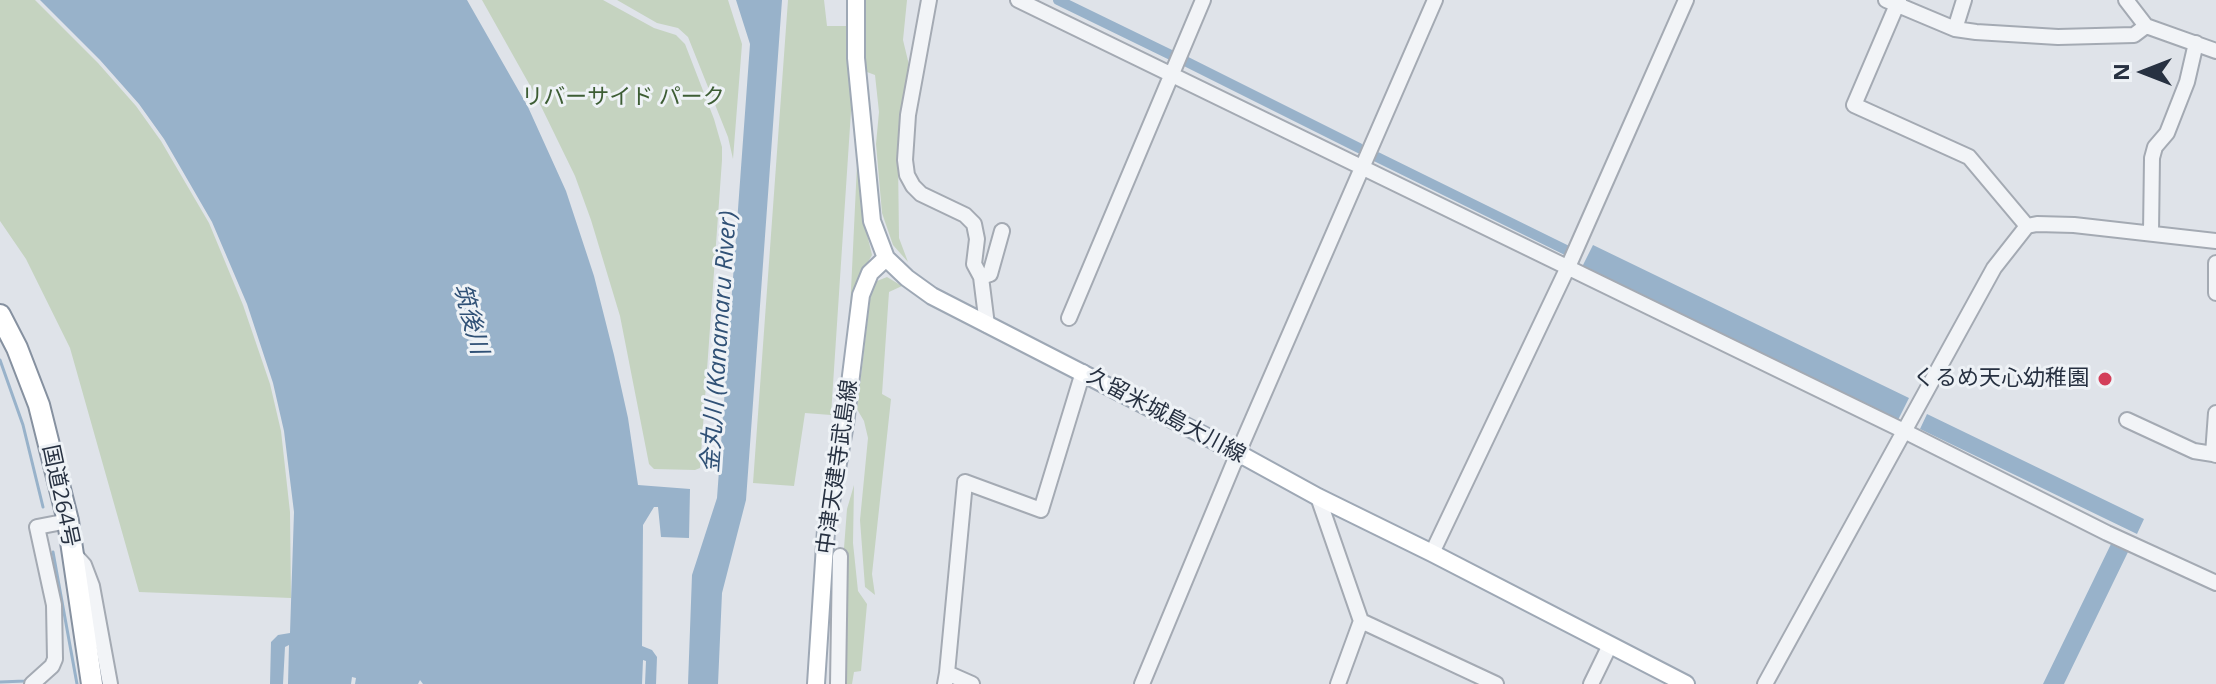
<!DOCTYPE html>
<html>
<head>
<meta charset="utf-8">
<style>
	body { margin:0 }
	#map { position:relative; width:2216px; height:684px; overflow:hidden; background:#dfe3e9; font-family:"Open Sans",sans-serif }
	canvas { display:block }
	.north { position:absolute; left:2104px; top:32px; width:80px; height:80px; -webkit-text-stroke:6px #eef2f6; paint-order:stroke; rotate:270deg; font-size:22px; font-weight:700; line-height:32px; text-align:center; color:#273141 }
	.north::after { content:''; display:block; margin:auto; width:28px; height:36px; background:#273141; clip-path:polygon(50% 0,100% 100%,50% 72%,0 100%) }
</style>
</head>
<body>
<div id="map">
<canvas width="2216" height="684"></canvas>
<div class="north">N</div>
</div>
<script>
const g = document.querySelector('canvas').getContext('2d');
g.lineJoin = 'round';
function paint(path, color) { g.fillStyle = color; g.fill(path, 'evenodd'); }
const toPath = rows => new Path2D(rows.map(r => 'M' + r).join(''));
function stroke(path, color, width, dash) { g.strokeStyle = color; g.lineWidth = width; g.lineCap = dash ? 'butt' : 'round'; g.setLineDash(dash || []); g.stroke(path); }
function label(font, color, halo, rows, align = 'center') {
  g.font = font + ' "Open Sans","Noto Sans JP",sans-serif'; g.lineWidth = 6; g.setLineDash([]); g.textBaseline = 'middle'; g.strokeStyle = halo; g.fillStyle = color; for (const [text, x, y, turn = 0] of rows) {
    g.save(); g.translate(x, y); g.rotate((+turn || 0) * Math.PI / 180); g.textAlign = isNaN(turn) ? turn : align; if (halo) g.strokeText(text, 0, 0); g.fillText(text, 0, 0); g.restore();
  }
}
paint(toPath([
	[0,0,35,0,98,63,136,106,161,141,209,223,243,305,270,384,281,431,290,512,291,598,139,592,70,348,26,259,0,221],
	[482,0,603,0,654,28,676,35,685,44,714,119,722,147,722,160,700,468,695,470,654,469,649,464,620,316,591,220,575,176,537,98],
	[617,0,728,0,742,44,733,159,728,137,688,37,678,28,657,23],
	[788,0,824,0,827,26,847,26,852,96,831,415,805,413,794,486,753,483],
	[864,0,907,0,903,40,910,69,898,159,899,238,908,262,893,245,882,213,876,144,879,112,875,75,867,72,862,57],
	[858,144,861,209,872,255,859,278,848,353],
	[887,277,902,286,889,292,882,394,891,399,872,574,875,595,865,587,860,520,868,438,864,421,857,409,871,291,877,281],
	[854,485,853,543,858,591,867,604,861,671,854,672,852,684,842,684,844,548,847,509]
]), '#c5d3c0');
paint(toPath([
	[40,0,467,0,528,107,566,191,594,276,614,355,628,418,638,485,690,489,689,538,661,537,658,507,654,507,643,525,642,646,652,650,657,657,656,684,645,684,646,661,643,660,642,684,423,684,420,680,418,684,355,684,356,678,352,677,351,684,288,684,289,645,285,647,283,684,270,684,271,642,278,635,290,633,294,512,284,431,273,383,247,304,212,222,164,139,139,104,100,60],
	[736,0,782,0,746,500,722,593,718,684,688,684,692,575,717,498,750,44],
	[1593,245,1909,398,1898,420,1582,267],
	[1927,414,2144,519,2137,534,1920,429],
	[2111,544,2128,552,2064,684,2043,684]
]), '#98b2ca');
stroke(toPath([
	[0,360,23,425,43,507],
	[53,552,77,684],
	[0,682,25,681,28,678]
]), '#98b2ca', 3);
stroke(toPath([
	[1058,0,1171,55],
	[1185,61,1359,148],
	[1377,157,1566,250]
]), '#98b2ca', 10);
const minor = toPath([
	[929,0,908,115,905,160,907,175,913,186,921,194,965,215,974,224,977,239,974,264,981,277,987,325],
	[1018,0,1904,431,2107,533,2216,583],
	[1886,0,1955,29,1976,32,2058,37,2134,35,2146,26],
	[1899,0,1854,105,1969,157,2027,226],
	[2126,0,2146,26,2216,51],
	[1955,29,1964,0],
	[2151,232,2152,158,2155,147,2167,133,2187,82,2196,43],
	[2216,263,2216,293],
	[981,277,990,274,1002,231],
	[1069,318,1203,0],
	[2216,413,2213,454,2216,455],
	[2127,420,2194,451,2213,454],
	[1318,497,1361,621,1496,684],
	[1432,553,1568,267,1686,0],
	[75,555,84,565,92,586,110,684],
	[947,673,965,482,1041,510,1083,372],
	[32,684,52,666,55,659,54,605,37,527,68,521],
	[838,684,840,556],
	[945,684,947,673,972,684],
	[1142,684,1238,453,1435,0],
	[1338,684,1361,621],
	[1591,684,1610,645],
	[1765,684,1994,268,2027,226,2037,224,2074,225,2216,241]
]);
const major = toPath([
	[856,0,856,58,872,221,886,258,907,278,932,296,1238,453,1318,497,1432,553,1686,684],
	[816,684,826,530,845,424,861,295,870,273,886,258]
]);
const highway = toPath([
	[0,315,17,348,39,405,68,521,92,684]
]);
stroke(minor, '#a4aab3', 18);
stroke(major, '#9ea8b5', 20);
stroke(highway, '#8691a0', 24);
stroke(minor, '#f2f4f7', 14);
stroke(major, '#fff', 16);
stroke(highway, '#fff', 20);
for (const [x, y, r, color] of [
	[2105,379,8,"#d33f5a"]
]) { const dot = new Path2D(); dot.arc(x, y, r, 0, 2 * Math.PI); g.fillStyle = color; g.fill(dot); stroke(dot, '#eef2f6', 3); }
label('22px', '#3d5d34', '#eef2f6', [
	["リバーサイド パーク",623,98]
]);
label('22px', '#273141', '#eef2f6', [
	["くるめ天心幼稚園",2089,379]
], 'right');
label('22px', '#273141', '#eef2f6', [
	["久留米城島大川線",1166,416,28],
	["中津天建寺武島線",838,467,-82],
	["国道264号",60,496,78]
]);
label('italic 24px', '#305176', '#eef2f6', [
	["筑後川",470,319,75],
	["金丸川 (Kanamaru River)",720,342,-86]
]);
</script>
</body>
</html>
